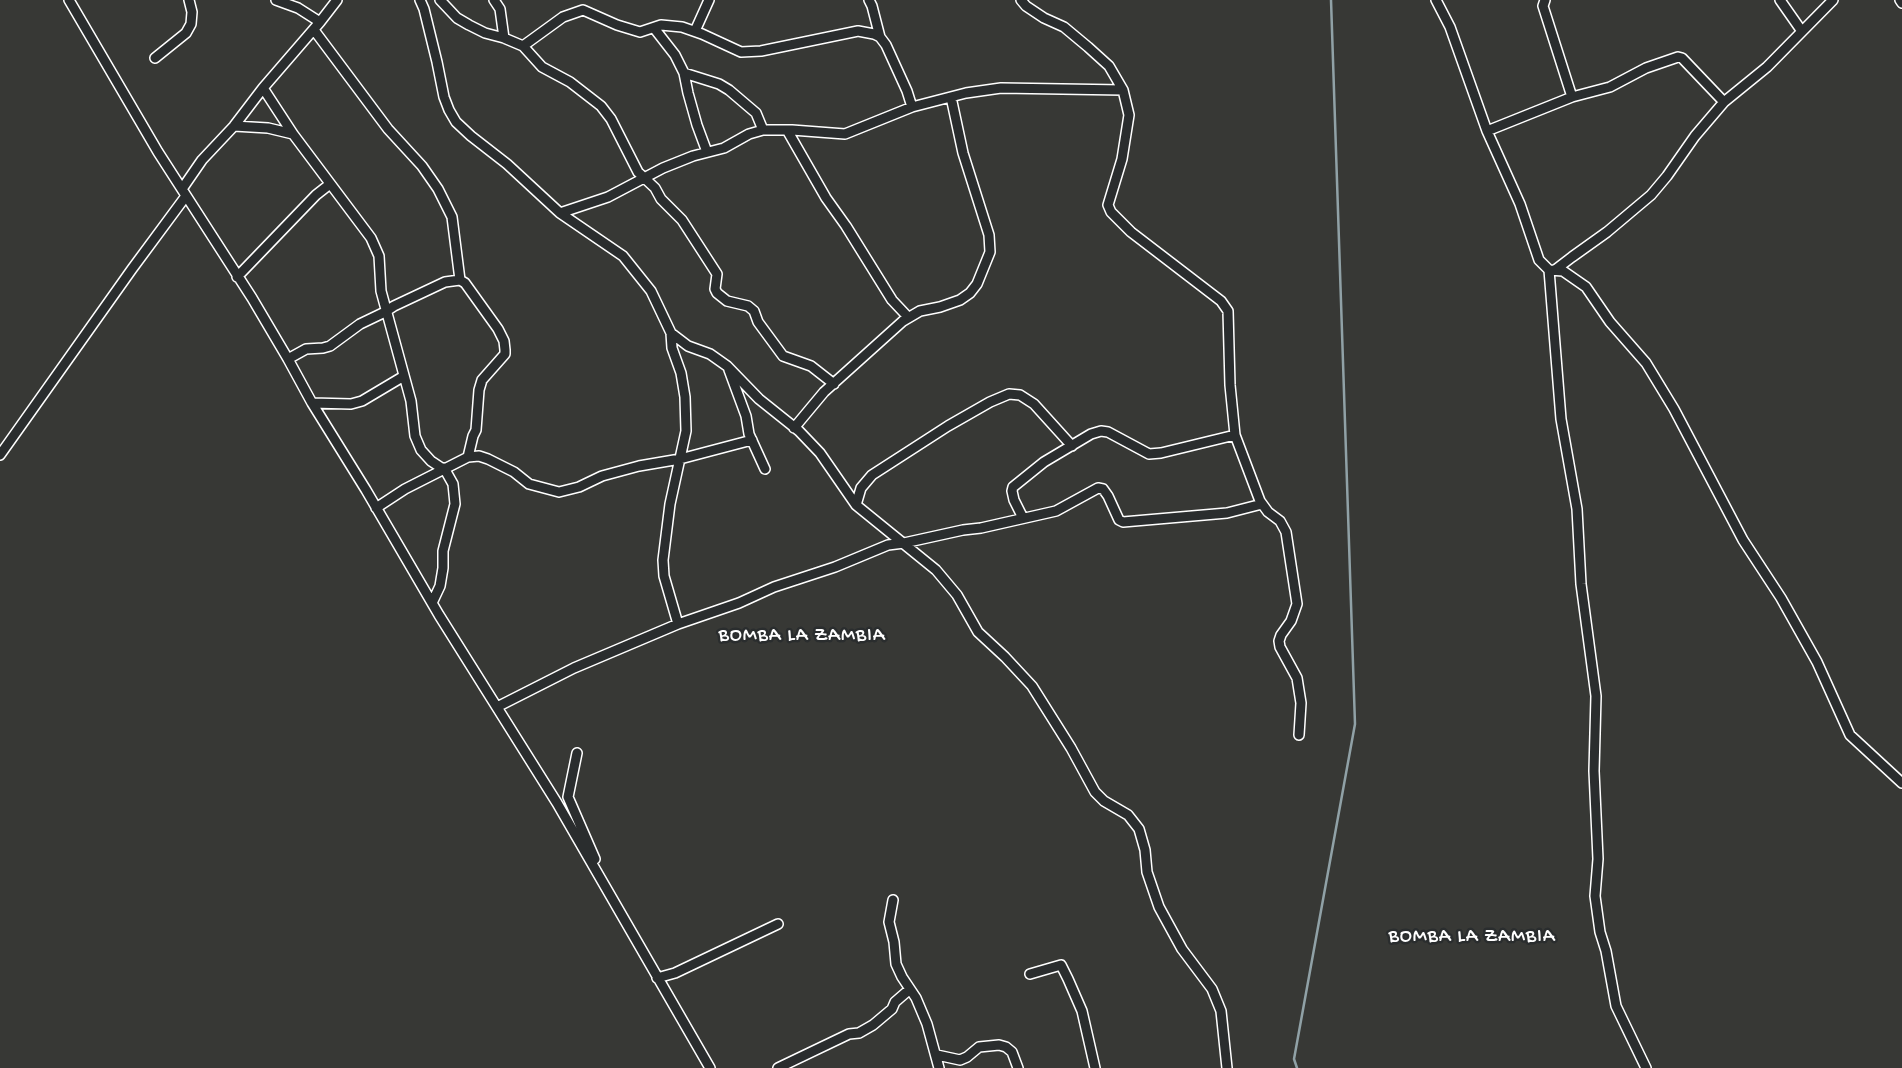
<!DOCTYPE html>
<html>
<head>
<meta charset="utf-8">
<style>
	body { margin:0 }
	canvas { display:block; background:#373835 }
</style>
</head>
<body>
<canvas width="1902" height="1068"></canvas>
<script>
const g = document.querySelector('canvas').getContext('2d');
g.lineJoin = 'round';
const toPath = rows => new Path2D(rows.map(r => 'M' + r).join(''));
function stroke(path, color, width, dash) { g.strokeStyle = color; g.lineWidth = width; g.lineCap = dash ? 'butt' : 'round'; g.setLineDash(dash || []); g.stroke(path); }
function label(font, color, halo, rows, align = 'center') {
  g.font = font + ' "Gochi Hand",sans-serif'; g.lineWidth = 5; g.setLineDash([]); g.textBaseline = 'middle'; g.strokeStyle = halo; g.fillStyle = color; for (const [text, x, y, turn = 0] of rows) {
    g.save(); g.translate(x, y); g.rotate((+turn || 0) * Math.PI / 180); g.textAlign = isNaN(turn) ? turn : align; if (halo) g.strokeText(text, 0, 0); g.fillText(text, 0, 0); g.restore();
  }
}
stroke(toPath([
	[1297,1068,1294,1059,1355,724,1331,0]
]), '#90a1a6', 2.5);
const minor = toPath([
	[69,0,158,152,252,298,288,359,312,403,366,490,439,615,557,803,710,1068],
	[276,0,298,8,320,22],
	[420,0,424,9,437,62,444,97,449,110,456,122,471,136,507,164,560,213,623,256,651,291,671,333,688,346,710,354,727,366,759,399,799,431,820,453,856,505,936,570,957,595,978,632,1005,657,1032,686,1071,748,1095,792,1104,801,1128,815,1139,829,1145,850,1147,872,1159,907,1182,949,1212,989,1221,1011,1227,1068],
	[440,0,457,18,469,25,485,33,504,38,523,46,542,67,570,82,601,106,611,119,638,172,655,188,661,199,682,220,717,274,715,289,717,293,727,301,748,306,754,311,758,322,783,356,811,366,834,384],
	[494,0,500,9,504,38],
	[869,0,872,6,880,37],
	[1021,0,1026,6,1044,18,1064,27,1088,47,1109,66,1123,90,1129,115,1122,159,1108,205,1111,212,1131,232,1221,301,1228,311,1230,385,1235,435,1260,501,1268,512,1280,521,1286,532,1297,604,1291,621,1281,635,1279,641,1280,647,1297,678,1301,703,1299,735],
	[1436,0,1450,27,1487,131,1520,204,1539,260,1549,270,1561,419,1577,509,1581,584,1596,696,1594,771,1598,859,1595,896,1600,932,1606,951,1616,1006,1646,1068],
	[1545,0,1543,6,1572,97],
	[1780,0,1801,30],
	[1900,0,1902,3],
	[654,28,675,55,684,73,688,93,697,125,707,152],
	[314,30,388,129,422,166,438,189,452,217,460,280],
	[695,31,709,0],
	[523,46,563,17,583,10,617,25,640,32,661,25,682,27,702,34,741,52,761,51,858,31,874,34,880,37,886,45,907,91,912,107],
	[155,58,186,33,191,24,192,12,189,0],
	[684,73,719,84,729,90,756,113,763,130],
	[263,88,293,134,371,238,379,256,381,291,411,401,415,436,421,450,431,461,443,469],
	[234,126,268,128,293,134],
	[787,130,826,198,846,226,892,300,908,317],
	[1487,131,1572,97,1610,87,1646,68,1678,57,1682,58,1724,102],
	[182,189,202,160,234,126,263,88,320,22,337,0],
	[560,213,608,197,663,168,693,156,724,148,749,134,763,130,792,130,845,134,912,107,966,93,1001,88,1123,90],
	[1549,270,1563,271,1586,287,1610,322,1646,363,1674,409,1743,540,1781,598,1817,662,1850,735,1902,783],
	[1555,270,1572,257,1607,232,1651,195,1667,176,1695,136,1724,102,1767,67,1833,0],
	[237,277,316,195,330,184],
	[671,333,672,348,681,373,685,397,686,431,670,504,663,560,664,576,678,624],
	[288,359,306,349,323,348,330,346,360,324,385,312,394,306,445,282,460,280,465,283,498,329,504,341,505,350,505,354,482,380,479,390,476,430,473,436,468,457],
	[729,370,746,416,749,434,765,469],
	[312,403,351,404,362,401,404,376],
	[794,428,824,392,903,321,920,311,940,307,960,300,970,293,977,284,990,252,989,235,963,153,951,97],
	[0,455,132,269,186,196],
	[856,505,861,488,872,475,948,426,990,402,1009,394,1020,395,1034,404,1072,446],
	[376,508,405,489,468,457,479,456,488,459,514,472,529,484,559,492,579,487,602,476,639,466,680,459,752,440],
	[1023,518,1014,500,1012,491,1013,487,1044,462,1091,434,1101,431,1108,432,1149,454,1161,453,1235,435],
	[432,603,440,586,443,568,443,551,455,504,453,484,444,468],
	[497,707,574,668,678,624,739,603,774,587,835,567,888,545,904,543,963,530,981,528,1056,511,1098,488,1103,489,1108,496,1119,520,1123,522,1227,513,1262,504],
	[577,753,568,797,595,859],
	[893,900,889,922,894,942,896,964,902,977,916,998,927,1024,939,1068],
	[1030,974,1061,965,1068,979,1082,1011,1095,1068],
	[657,978,675,973,778,924],
	[937,1055,960,1060,967,1057,979,1047,999,1045,1006,1047,1012,1052,1018,1068],
	[778,1068,849,1034,859,1033,873,1025,892,1009,895,1002,910,989]
]);
stroke(minor, '#fff', 12);
stroke(minor, '#2a2d2e', 9);
g.letterSpacing = '1px';
label('20px', '#fff', '#2a2d2e', [
	["BOMBA LA ZAMBIA",802,637],
	["BOMBA LA ZAMBIA",1472,938]
]);
g.letterSpacing = '0px';
</script>
</body>
</html>
